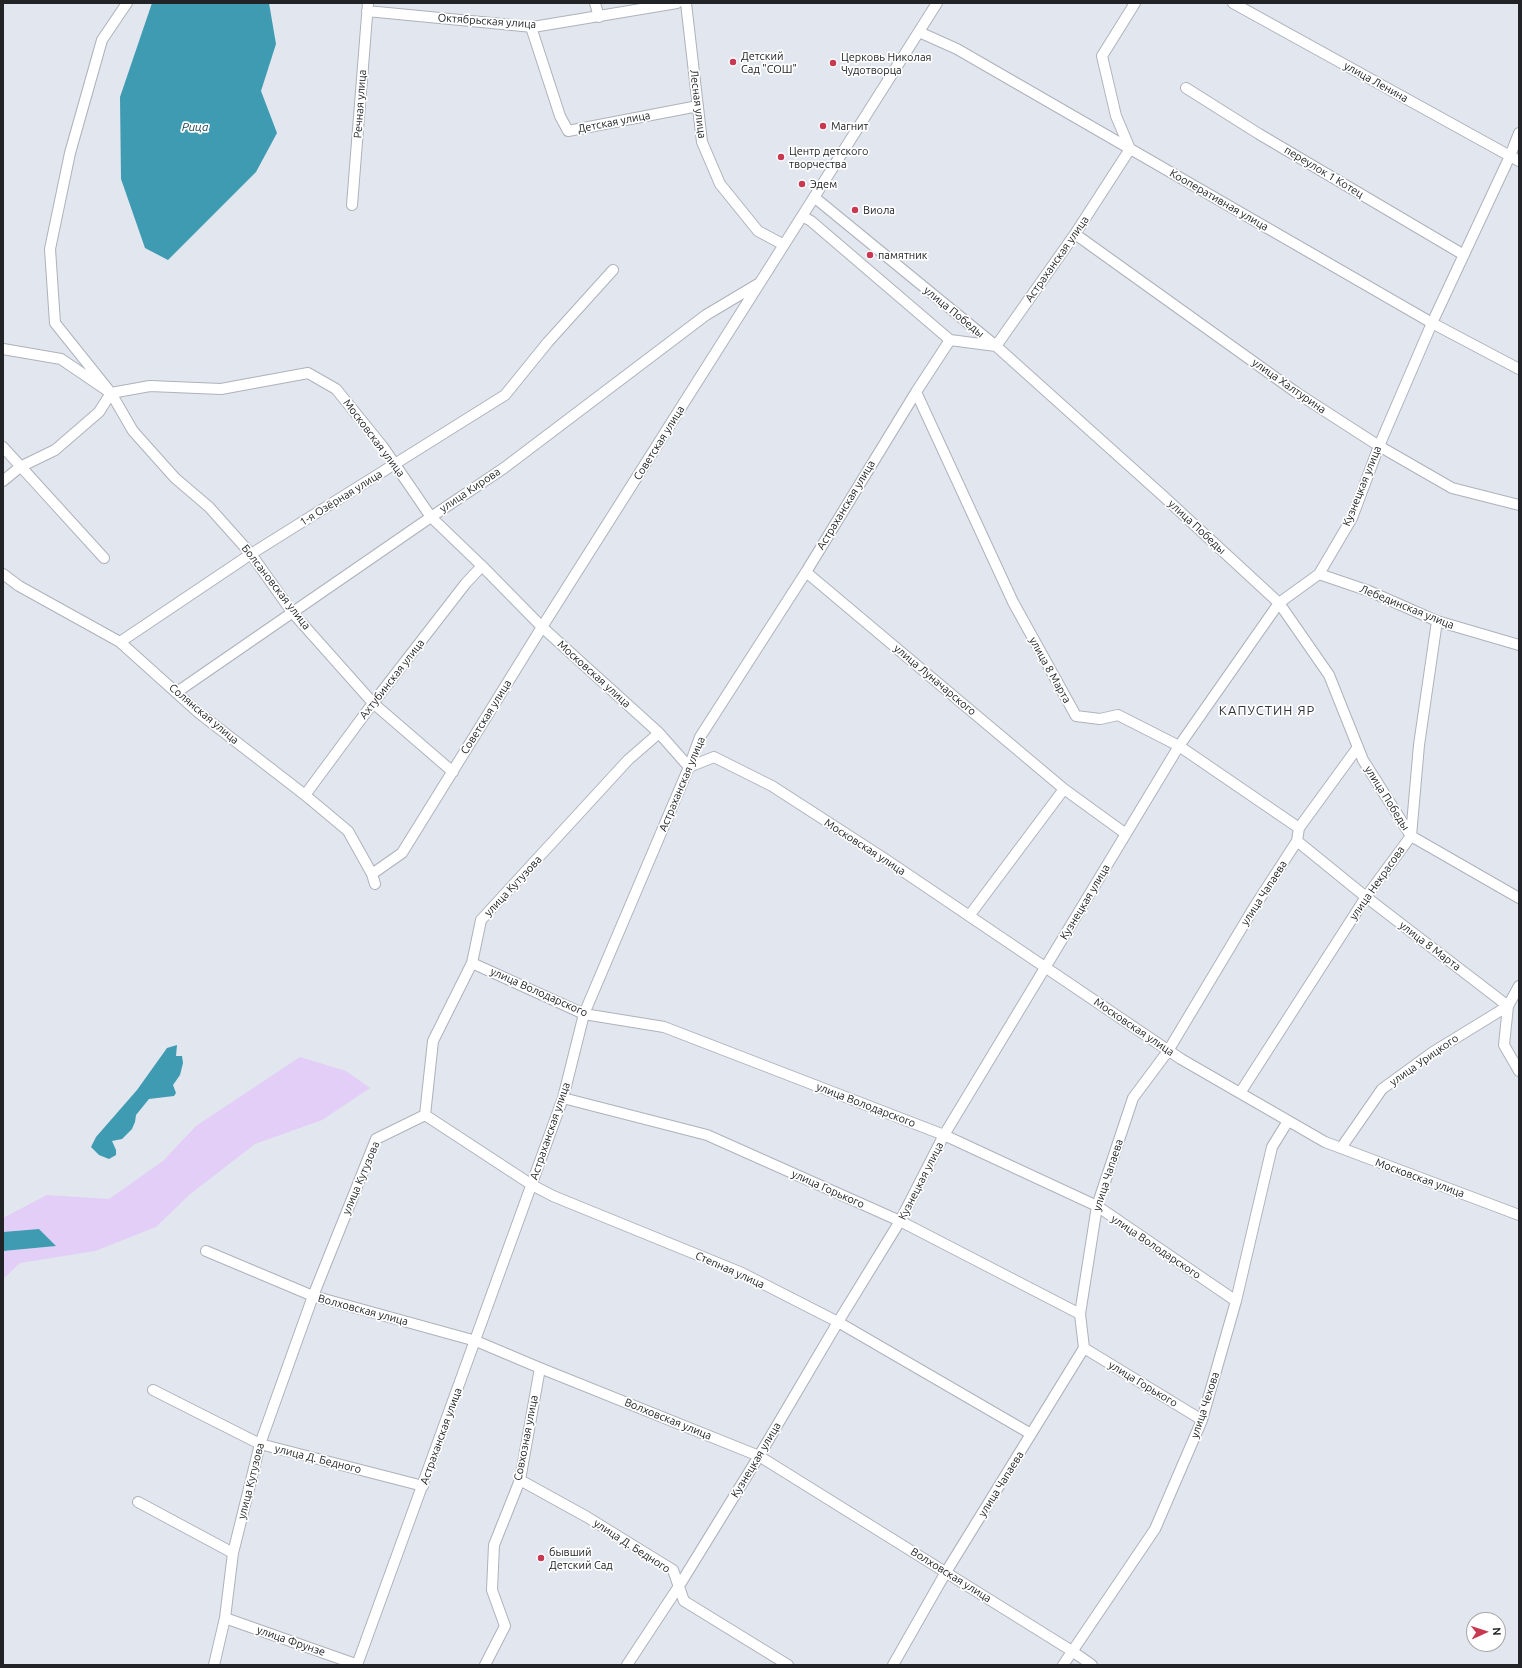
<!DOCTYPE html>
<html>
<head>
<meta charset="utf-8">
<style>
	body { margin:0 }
	#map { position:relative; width:1522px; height:1668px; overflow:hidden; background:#e1e6ef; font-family:Ubuntu,sans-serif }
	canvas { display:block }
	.frame { position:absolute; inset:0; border:4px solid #212326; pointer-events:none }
	.north { position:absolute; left:1466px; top:1612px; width:40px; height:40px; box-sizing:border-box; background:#fff; border:1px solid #a6a7a8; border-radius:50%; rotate:87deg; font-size:11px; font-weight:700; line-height:16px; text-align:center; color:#212326 }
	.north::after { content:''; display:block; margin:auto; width:14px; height:18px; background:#c93851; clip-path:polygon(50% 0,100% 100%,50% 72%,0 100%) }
</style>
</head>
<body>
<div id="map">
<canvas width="1522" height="1668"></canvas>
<div class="frame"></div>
<div class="north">N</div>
</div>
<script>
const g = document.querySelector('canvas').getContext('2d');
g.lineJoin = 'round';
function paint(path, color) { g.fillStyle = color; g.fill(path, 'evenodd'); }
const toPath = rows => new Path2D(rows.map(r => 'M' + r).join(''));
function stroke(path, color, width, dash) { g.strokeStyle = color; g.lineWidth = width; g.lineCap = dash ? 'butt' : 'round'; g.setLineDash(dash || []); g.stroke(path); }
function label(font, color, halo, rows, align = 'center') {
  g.font = font + ' Ubuntu,sans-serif'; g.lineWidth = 3.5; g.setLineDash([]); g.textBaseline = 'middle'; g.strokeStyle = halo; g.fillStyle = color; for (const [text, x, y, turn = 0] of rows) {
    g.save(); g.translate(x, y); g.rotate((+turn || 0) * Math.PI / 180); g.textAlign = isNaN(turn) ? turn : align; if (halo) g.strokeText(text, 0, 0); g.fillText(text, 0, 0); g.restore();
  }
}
paint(toPath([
	[300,1057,346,1071,370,1088,322,1120,255,1144,189,1195,156,1227,95,1251,20,1263,3,1279,3,1251,56,1246,39,1229,3,1232,3,1218,47,1195,109,1199,163,1161,196,1126]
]), '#e2cef7');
paint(toPath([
	[152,3,269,3,276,44,261,91,277,133,256,172,168,260,145,248,121,179,120,97],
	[177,1045,176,1056,182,1056,183,1063,180,1075,173,1085,176,1093,174,1096,149,1099,136,1115,135,1122,132,1129,122,1139,112,1141,116,1150,116,1155,109,1159,99,1155,91,1147,96,1137,137,1090,167,1048],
	[39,1229,56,1246,3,1251,3,1232]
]), '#3f9bb2');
const minor = toPath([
	[127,3,102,40,70,153,50,249,55,323,111,393,133,431,175,478,209,507,251,554,292,612,373,703,453,772],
	[595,3,599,17],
	[686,3,702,142,720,184,758,231,784,245],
	[1233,3,1519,161],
	[367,11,533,27,677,3],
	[531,27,560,116,568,131,698,106],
	[919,32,957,49,1432,323,1519,369],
	[1186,88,1259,134,1464,255],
	[814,197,996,346,1162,495,1279,603,1329,675,1363,760,1411,836,1519,898],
	[352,205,368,3],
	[802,216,811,221,950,340],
	[1075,234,1297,393,1379,446,1452,488,1519,505],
	[3,349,61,359,111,393,150,386,221,389,308,373,336,389,383,447,431,517,482,566,542,627,659,733,689,767],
	[916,392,1013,602,1076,716,1100,719,1118,715,1179,746,1299,828],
	[3,447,104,558],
	[3,481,20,467,55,450,99,412,111,393],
	[806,572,1064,789,1126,834],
	[3,574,19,586,120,642,199,713,305,795,348,831,372,874,375,884],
	[1319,574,1369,591,1437,621,1519,645],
	[120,642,251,554,505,395,548,342,613,270],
	[177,692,431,517,504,468,706,315,758,284],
	[689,767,714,757,772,786,885,859,1181,1059,1325,1142,1519,1215],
	[305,795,373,703,466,583,482,566],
	[1297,841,1366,897,1508,1006,1504,1045,1519,1071],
	[372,874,402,853,542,627,937,3],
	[969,916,1064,789],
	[472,963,584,1014,664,1027,944,1135,1097,1206,1236,1301],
	[1240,1093,1366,897,1411,836,1419,745,1437,621],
	[563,1098,707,1135,900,1221,1080,1314],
	[425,1115,532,1185,553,1196,742,1273,838,1322,1031,1434],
	[1341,1148,1382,1089,1433,1052,1508,1006,1519,986],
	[206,1251,313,1296,476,1341,540,1368,759,1456,1072,1651,1092,1665],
	[1084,1348,1202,1420],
	[153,1390,260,1444,423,1486],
	[520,1480,587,1517,673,1570,684,1601,788,1665],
	[138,1502,233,1553],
	[225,1618,358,1665],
	[214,1665,225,1618,233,1553,260,1444,313,1296,376,1139,425,1115,433,1041,472,963,481,920,628,760,659,733],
	[357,1665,563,1098,584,1014,689,767,700,737,806,572,916,392,950,340,996,346,1075,234,1130,149,1116,116,1102,56,1135,3],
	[485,1665,505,1626,492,1590,494,1545,520,1480,540,1368],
	[627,1665,679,1586,759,1456,838,1322,900,1221,944,1135,1179,746,1279,603,1319,574,1352,518,1379,446,1432,323,1510,156,1519,133],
	[893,1665,946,1572,1084,1348,1080,1314,1097,1206,1133,1098,1168,1051,1253,909,1297,841,1299,828,1358,747],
	[1063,1665,1155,1529,1202,1420,1236,1301,1272,1147,1288,1121]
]);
stroke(minor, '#aeb2bb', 12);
stroke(minor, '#fff', 10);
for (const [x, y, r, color] of [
	[733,62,4,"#c93851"],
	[833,63,4,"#c93851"],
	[823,126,4,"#c93851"],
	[781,157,4,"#c93851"],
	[802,184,4,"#c93851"],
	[855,210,4,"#c93851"],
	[870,255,4,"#c93851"],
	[541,1558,4,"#c93851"]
]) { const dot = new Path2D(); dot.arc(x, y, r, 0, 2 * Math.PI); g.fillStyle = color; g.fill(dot); stroke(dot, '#fff', 1.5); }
label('11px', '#212326', '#fff', [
	["Октябрьская улица",487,21,4],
	["улица Ленина",1376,82,29],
	["Речная улица",360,104,-86],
	["Лесная улица",698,104,83],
	["Детская улица",614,122,-11],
	["переулок 1 Котец",1324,172,31],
	["Кооперативная улица",1219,200,30],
	["Астраханская улица",1057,259,-55],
	["улица Победы",954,312,39],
	["улица Халтурина",1289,386,35],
	["Московская улица",374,438,53],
	["Советская улица",659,443,-58],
	["Кузнецкая улица",1362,486,-68],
	["улица Кирова",470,490,-34],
	["1-я Озёрная улица",341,498,-32],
	["Астраханская улица",846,505,-59],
	["улица Победы",1197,527,43],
	["Болсановская улица",276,587,52],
	["Лебединская улица",1407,607,22],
	["улица 8 Марта",1050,670,61],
	["Московская улица",594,674,42],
	["Ахтубинская улица",392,679,-52],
	["улица Луначарского",935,680,40],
	["Солянская улица",204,714,40],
	["Советская улица",486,717,-58],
	["Астраханская улица",682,784,-67],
	["улица Победы",1387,798,58],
	["Московская улица",865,847,33],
	["улица Некрасова",1377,883,-55],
	["улица Кутузова",513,886,-47],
	["улица Чапаева",1264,893,-57],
	["Кузнецкая улица",1085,902,-59],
	["улица 8 Марта",1430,946,37],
	["улица Володарского",539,992,24],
	["Московская улица",1134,1027,34],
	["улица Урицкого",1424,1060,-35],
	["улица Володарского",866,1105,21],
	["Астраханская улица",550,1131,-71],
	["улица Чапаева",1108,1175,-72],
	["улица Кутузова",361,1178,-67],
	["Московская улица",1420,1178,20],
	["Кузнецкая улица",921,1181,-63],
	["улица Горького",828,1189,24],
	["улица Володарского",1156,1247,34],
	["Степная улица",730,1270,24],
	["Волховская улица",363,1310,15],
	["улица Горького",1143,1384,31],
	["улица Чехова",1205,1405,-72],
	["Волховская улица",668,1419,22],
	["Астраханская улица",441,1436,-70],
	["Совхозная улица",526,1438,-79],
	["улица Д. Бедного",318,1459,14],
	["Кузнецкая улица",756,1460,-59],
	["улица Кутузова",251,1481,-76],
	["улица Чапаева",1001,1484,-58],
	["улица Д. Бедного",632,1546,33],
	["Волховская улица",951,1575,32],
	["улица Фрунзе",291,1641,19]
]);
label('11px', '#212326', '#fff', [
	["Детский",741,56],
	["Сад \"СОШ\"",741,69],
	["Церковь Николая",841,57],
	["Чудотворца",841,70],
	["Магнит",831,126],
	["Центр детского",789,151],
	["творчества",789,164],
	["Эдем",810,184],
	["Виола",863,210],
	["памятник",878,255],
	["бывший",549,1552],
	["Детский Сад",549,1565]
], 'left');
label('italic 12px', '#224a55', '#fff', [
	["Рица",195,127]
]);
g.letterSpacing = '1px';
label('13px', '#30343b', '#fff', [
	["КАПУСТИН ЯР",1267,711]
]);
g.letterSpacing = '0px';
</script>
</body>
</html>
